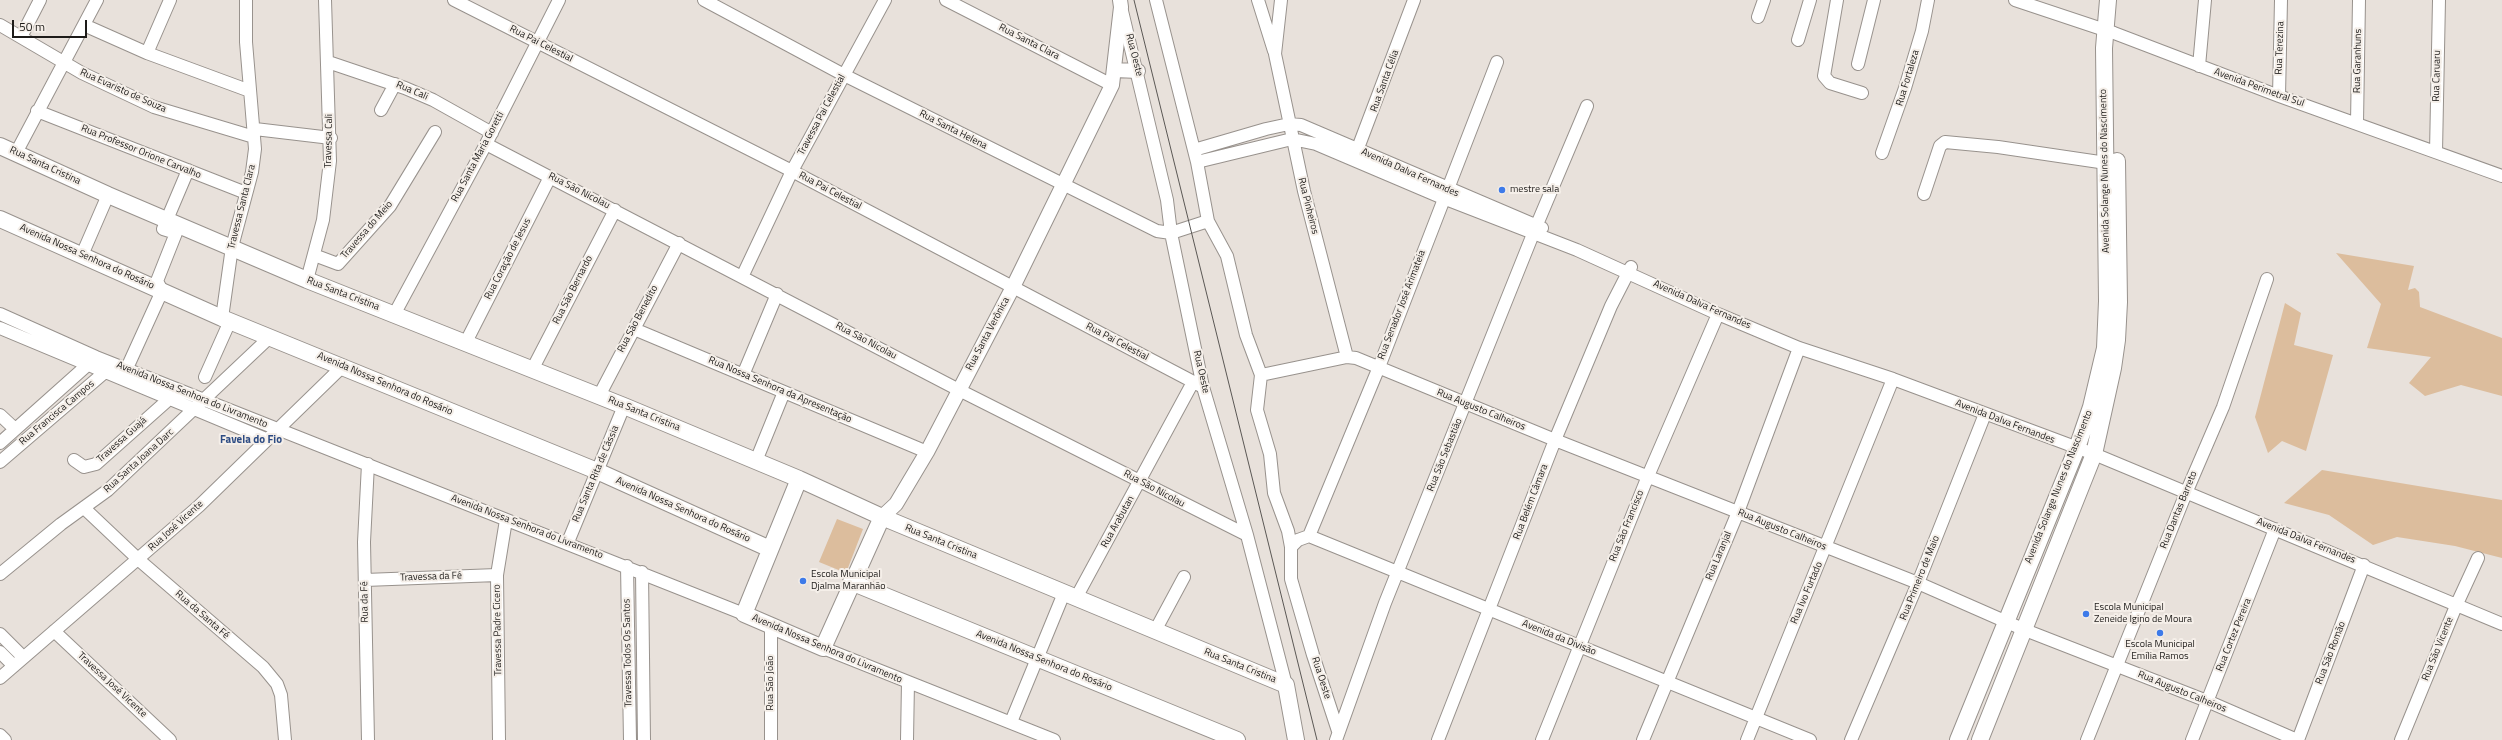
<!DOCTYPE html>
<html>
<head>
<meta charset="utf-8">
<style>
	body { margin:0 }
	#map { position:relative; width:2502px; height:740px; overflow:hidden; background:#e8e1db; font-family:"Titillium Web",sans-serif }
	canvas { display:block }
	.scale { position:absolute; left:12px; top:20px; width:75px; height:18px; box-sizing:border-box; border:2px solid #1d1b19; border-top:0; padding-left:5px; font-size:12px; line-height:14px; white-space:nowrap; color:#1d1b19; -webkit-text-stroke:3px #f5efe9; paint-order:stroke }
</style>
</head>
<body>
<div id="map">
<canvas width="2502" height="740"></canvas>
<div class="scale">50 m</div>
</div>
<script>
const g = document.querySelector('canvas').getContext('2d');
g.lineJoin = 'round';
function paint(path, color) { g.fillStyle = color; g.fill(path, 'evenodd'); }
const toPath = rows => new Path2D(rows.map(r => 'M' + r).join(''));
function stroke(path, color, width, dash) { g.strokeStyle = color; g.lineWidth = width; g.lineCap = dash ? 'butt' : 'round'; g.setLineDash(dash || []); g.stroke(path); }
function label(font, color, halo, rows, align = 'center') {
  g.font = font + ' "Titillium Web",sans-serif'; g.lineWidth = 4; g.setLineDash([]); g.textBaseline = 'middle'; g.strokeStyle = halo; g.fillStyle = color; for (const [text, x, y, turn = 0] of rows) {
    g.save(); g.translate(x, y); g.rotate((+turn || 0) * Math.PI / 180); g.textAlign = isNaN(turn) ? turn : align; if (halo) g.strokeText(text, 0, 0); g.fillText(text, 0, 0); g.restore();
  }
}
paint(toPath([
	[2336,253,2414,266,2408,290,2415,288,2419,292,2420,307,2502,338,2502,396,2461,385,2425,396,2409,383,2431,357,2367,348,2381,304],
	[2285,303,2301,313,2294,345,2333,355,2306,451,2282,441,2268,453,2255,417],
	[2322,470,2502,500,2502,558,2455,546,2397,537,2373,545,2329,515,2284,503],
	[837,519,863,529,846,573,819,562]
]), '#dcbd9d');
const minor = toPath([
	[454,0,792,171,1203,387],
	[704,0,844,75,1157,231,1171,233,1208,221],
	[946,0,1112,85],
	[1156,0,1197,162,1208,221,1227,256,1246,335,1261,375,1257,410,1270,454,1274,493,1288,531,1291,547,1291,579,1313,655,1338,731],
	[1258,0,1274,51],
	[1281,0,1275,54,1304,191,1347,357],
	[1837,0,1824,76,1830,83,1862,93],
	[2015,0,2114,33,2279,96,2502,176],
	[1122,11,1167,200,1171,233,1203,387,1247,535,1286,685],
	[1758,17,1764,0],
	[0,25,82,73,154,107,254,137],
	[84,25,147,53,250,91],
	[21,37,40,0],
	[1798,40,1810,0],
	[147,53,170,0],
	[328,62,405,88,433,100,492,133],
	[1858,64,1874,0],
	[2199,66,2205,0],
	[2279,96,2281,0],
	[381,110,395,84],
	[37,111,246,193],
	[2357,123,2359,0],
	[255,129,331,138],
	[486,144,959,390,1247,535],
	[1194,150,1266,129,1289,124,1301,125,1542,228],
	[2436,152,2439,0],
	[16,153,97,0],
	[1882,153,1905,88,1922,31,1928,0],
	[1355,156,1414,0],
	[1197,162,1292,139,1316,144,1443,198,1577,250,1718,314,1799,348,1893,379,2094,454,2502,624],
	[1924,194,1940,146,1945,142,1998,147,2113,164],
	[82,255,108,195],
	[314,255,338,264,390,206,435,132],
	[742,277,792,171,885,0],
	[307,280,323,220,330,161,325,0],
	[395,313,486,144,559,0],
	[0,314,96,357,744,614],
	[222,318,232,247,252,172,255,149,246,42,246,0],
	[0,328,266,439],
	[634,329,927,452],
	[466,342,550,177],
	[127,368,162,291,157,281,176,233,163,229,188,170],
	[532,370,615,210],
	[743,375,777,294],
	[1261,375,1347,357,1356,358,1555,440,1918,583,2025,630,2207,701,2297,740],
	[205,377,230,321],
	[599,396,679,243],
	[0,415,15,429],
	[0,443,93,360],
	[74,460,84,467,96,464,168,400],
	[756,461,784,392],
	[0,462,112,366],
	[368,464,364,542,368,740],
	[84,508,139,560,263,667,277,684,281,695,285,740],
	[1309,536,1810,740],
	[568,542,624,406],
	[1291,547,1298,540,1309,536,1379,367,1497,62],
	[627,566,630,740],
	[642,572,644,740],
	[0,574,61,524,108,490,270,337],
	[365,580,497,575],
	[1076,598,1193,382],
	[54,631,170,740],
	[1155,631,1184,577],
	[0,634,23,657],
	[823,648,1054,740],
	[0,652,14,666],
	[0,678,199,506,343,366],
	[1011,722,1064,593],
	[0,735,5,740],
	[499,740,497,575,506,520],
	[771,740,771,626],
	[907,740,908,682],
	[1336,740,1385,603,1533,234,1587,106],
	[1438,740,1555,440,1611,306,1631,267],
	[1542,740,1648,476,1718,314],
	[1643,740,1738,512,1799,348],
	[1747,740,1893,379],
	[1851,740,1918,583,1985,414],
	[2087,740,2186,493,2223,407,2267,279],
	[2192,740,2275,529],
	[2298,740,2364,565],
	[2401,740,2456,606,2478,558]
]);
const tertiary = toPath([
	[1115,70,1138,71],
	[882,517,896,504,927,452,1013,287,1112,85,1121,7,1120,0]
]);
const secondary = toPath([
	[0,146,108,195,307,280,624,406,799,479,882,517,1286,685,1296,740],
	[0,219,222,318,597,471,770,549],
	[799,479,744,614,823,648,882,517],
	[851,582,1237,740],
	[1958,740,2077,448,2091,407,2105,348,2107,301,2104,48,2108,0],
	[1980,740,2094,454,2113,368,2117,340,2119,302,2117,161]
]);
stroke(minor, '#98928d', 14);
stroke(tertiary, '#98928d', 16);
stroke(secondary, '#98928d', 18);
stroke(minor, '#fff', 12);
stroke(tertiary, '#fff', 14);
stroke(secondary, '#fff', 16);
stroke(toPath([
	[1134,0,1317,740]
]), '#5a5754', 1);
for (const [x, y, r, color] of [
	[1502,190,4,"#3d7ae9"],
	[803,581,4,"#3d7ae9"],
	[2086,614,4,"#3d7ae9"],
	[2160,633,4,"#3d7ae9"]
]) { const dot = new Path2D(); dot.arc(x, y, r, 0, 2 * Math.PI); g.fillStyle = color; g.fill(dot); stroke(dot, '#f5efe9', 1.5); }
label('10px', '#1d1b19', '#f5efe9', [
	["Rua Santa Clara",1029,42,27],
	["Rua Pai Celestial",541,44,27],
	["Rua Terezina",2280,48,-88],
	["Rua Oeste",1134,55,76],
	["Rua Garanhuns",2358,61,-89],
	["Rua Caruaru",2437,76,-89],
	["Rua Fortaleza",1908,78,-73],
	["Rua Santa Célia",1385,81,-70],
	["Avenida Perimetral Sul",2259,88,20],
	["Rua Evaristo de Souza",123,91,24],
	["Rua Cali",412,91,23],
	["Travessa Pai Celestial",822,115,-62],
	["Rua Santa Helena",953,130,27],
	["Travessa Cali",329,141,-89],
	["Rua Professor Orione Carvalho",141,152,22],
	["Rua Santa Maria Goretti",478,157,-62],
	["Rua Santa Cristina",45,166,25],
	["Avenida Solange Nunes do Nascimento",2105,171,-91],
	["Avenida Dalva Fernandes",1410,173,24],
	["Rua São Nicolau",579,191,27],
	["Rua Pai Celestial",830,191,28],
	["Rua Pinheiros",1308,206,76],
	["Travessa Santa Clara",242,207,-76],
	["Travessa do Meio",367,230,-49],
	["Avenida Nossa Senhora do Rosário",87,257,24],
	["Rua Coração de Jesus",508,259,-63],
	["Rua São Bernardo",573,290,-63],
	["Rua Santa Cristina",343,294,21],
	["Rua Senador José Arimateia",1402,305,-69],
	["Avenida Dalva Fernandes",1702,305,24],
	["Rua São Benedito",638,319,-62],
	["Rua Santa Verônica",988,334,-62],
	["Rua São Nicolau",866,341,28],
	["Rua Pai Celestial",1117,342,28],
	["Rua Oeste",1201,372,77],
	["Avenida Nossa Senhora do Rosário",385,384,23],
	["Rua Nossa Senhora da Apresentação",780,390,23],
	["Avenida Nossa Senhora do Livramento",192,395,22],
	["Rua Augusto Calheiros",1481,410,22],
	["Rua Francisca Campos",57,413,-40],
	["Rua Santa Cristina",644,414,22],
	["Avenida Dalva Fernandes",2005,422,21],
	["Travessa Guajá",122,440,-42],
	["Rua São Sebastião",1445,455,-68],
	["Rua Santa Joana Darc",139,461,-42],
	["Rua Santa Rita de Cássia",596,474,-67],
	["Avenida Solange Nunes do Nascimento",2059,487,-68],
	["Rua São Nicolau",1154,489,28],
	["Rua Belém Câmara",1531,502,-69],
	["Avenida Nossa Senhora do Rosário",683,510,24],
	["Rua Dantas Barreto",2179,510,-68],
	["Rua Arabutan",1118,522,-61],
	["Rua José Vicente",176,526,-42],
	["Rua São Francisco",1627,526,-68],
	["Avenida Nossa Senhora do Livramento",527,527,21],
	["Rua Augusto Calheiros",1782,530,22],
	["Avenida Dalva Fernandes",2306,541,22],
	["Rua Santa Cristina",941,542,22],
	["Rua Laranjal",1719,556,-67],
	["Travessa da Fé",431,577,-2],
	["Rua Primeiro de Maio",1920,578,-68],
	["Rua Ivo Furtado",1807,593,-67],
	["Rua da Fé",365,602,-91],
	["Rua da Santa Fé",202,615,41],
	["Travessa Padre Cicero",498,630,-91],
	["Rua Cortez Pereira",2234,635,-68],
	["Avenida da Divisão",1559,638,22],
	["Avenida Nossa Senhora do Livramento",827,649,23],
	["Rua São Vicente",2438,649,-68],
	["Travessa Todos Os Santos",628,653,-91],
	["Rua São Romão",2331,653,-69],
	["Avenida Nossa Senhora do Rosário",1044,661,22],
	["Rua Santa Cristina",1240,666,22],
	["Rua Oeste",1321,678,72],
	["Rua São João",771,683,-90],
	["Travessa José Vicente",112,685,43],
	["Rua Augusto Calheiros",2182,692,22]
]);
label('10px', '#1d1b19', '#f5efe9', [
	["mestre sala",1510,190],
	["Escola Municipal",811,575],
	["Djalma Maranhão",811,587],
	["Escola Municipal",2094,608],
	["Zeneide Igino de Moura",2094,620],
	["Escola Municipal",2160,645,"center"],
	["Emília Ramos",2160,657,"center"]
], 'left');
label('bold 11px', '#2c4b83', '#f5efe9', [
	["Favela do Fio",251,440]
]);
</script>
</body>
</html>
